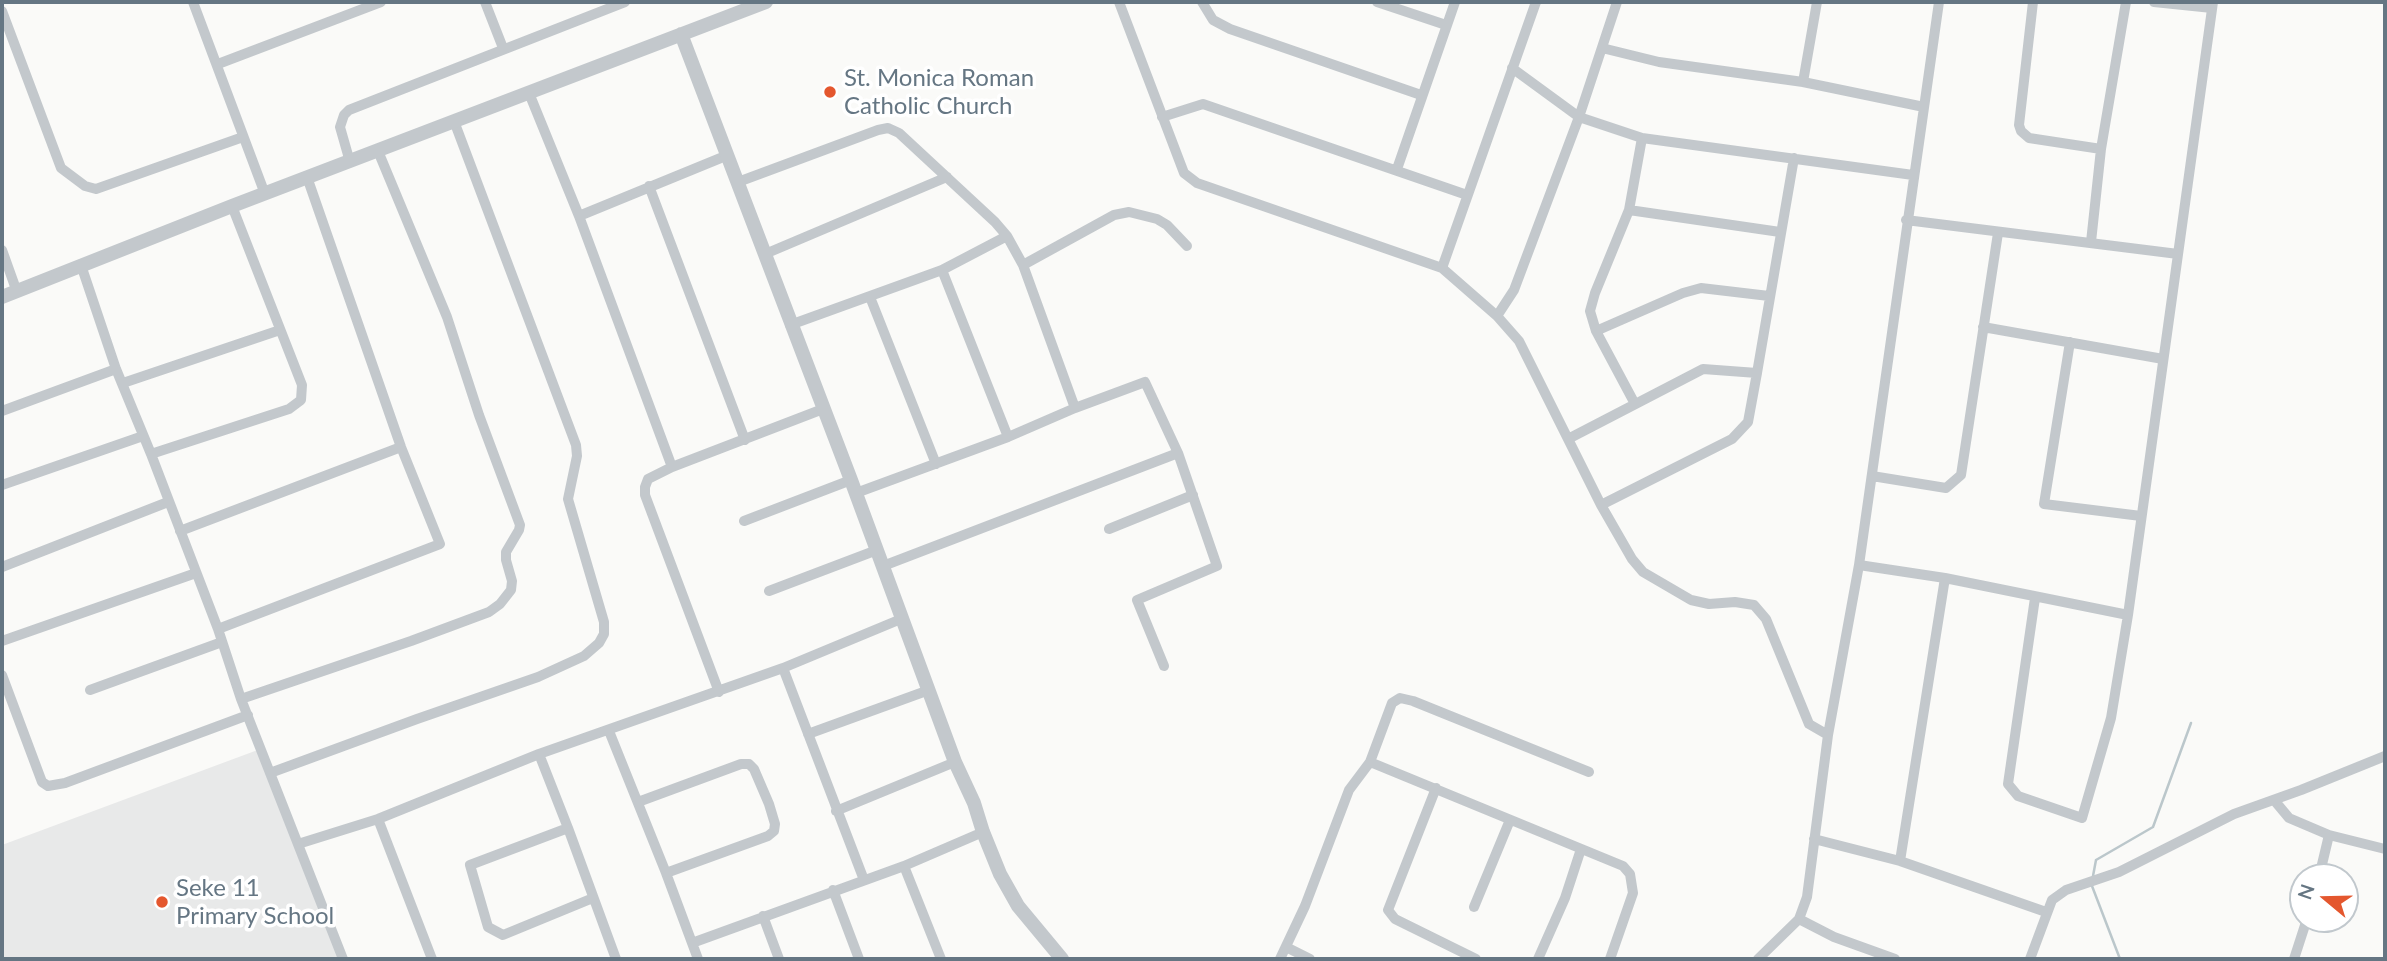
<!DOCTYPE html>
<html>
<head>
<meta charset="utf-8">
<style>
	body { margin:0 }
	#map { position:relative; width:2387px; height:961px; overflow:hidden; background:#fafaf8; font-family:Lato,sans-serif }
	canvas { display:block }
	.frame { position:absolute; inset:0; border:4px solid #657683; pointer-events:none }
	.north { position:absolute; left:2289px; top:863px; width:70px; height:70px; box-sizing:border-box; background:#fff; border:2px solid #c1c8cd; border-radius:50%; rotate:289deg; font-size:19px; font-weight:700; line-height:28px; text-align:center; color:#657683 }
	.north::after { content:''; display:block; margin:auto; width:24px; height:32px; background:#e4572e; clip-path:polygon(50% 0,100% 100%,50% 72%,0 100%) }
</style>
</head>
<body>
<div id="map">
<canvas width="2387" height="961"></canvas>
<div class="frame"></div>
<div class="north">N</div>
</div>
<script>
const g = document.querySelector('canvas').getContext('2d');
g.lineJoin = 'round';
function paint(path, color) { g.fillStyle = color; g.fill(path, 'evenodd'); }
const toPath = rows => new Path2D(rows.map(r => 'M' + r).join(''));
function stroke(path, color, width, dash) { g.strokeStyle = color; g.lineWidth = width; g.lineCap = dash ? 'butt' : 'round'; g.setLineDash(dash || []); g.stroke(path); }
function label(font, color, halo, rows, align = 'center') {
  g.font = font + ' Lato,sans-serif'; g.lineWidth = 7; g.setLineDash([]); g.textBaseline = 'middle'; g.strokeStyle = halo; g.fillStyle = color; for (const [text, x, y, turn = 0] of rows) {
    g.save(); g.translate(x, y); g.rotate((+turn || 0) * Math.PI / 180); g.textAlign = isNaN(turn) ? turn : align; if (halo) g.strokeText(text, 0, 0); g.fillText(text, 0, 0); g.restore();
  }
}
paint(toPath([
	[263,748,345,959,2,959,2,845]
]), '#e8e9e9');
stroke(toPath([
	[2093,876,2096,860,2153,827,2191,723],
	[2092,886,2120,959]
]), '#bbc7cb', 2.5);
stroke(toPath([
	[193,2,265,194],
	[485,2,503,48],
	[1119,2,1184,173,1197,183,1442,268,1497,316,1519,341,1601,505,1632,559,1643,572,1691,600,1709,604,1735,602,1754,605,1766,619,1809,724,1828,735],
	[1202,2,1213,20,1230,29,1421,95],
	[1377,2,1446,25],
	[2033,2,2019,125,2021,131,2029,138,2101,149],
	[2154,2,2212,8],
	[2,11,61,168,85,186,96,189,243,137],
	[1602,48,1659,62,1803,82,1817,2],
	[218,64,381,2],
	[1512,68,1579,117,1642,138,1913,175],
	[1803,82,1924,107],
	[529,93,579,216,672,467],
	[1162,117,1203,104,1467,195],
	[350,162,340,127,344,115,349,110,625,2],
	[1397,169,1455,2],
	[738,182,878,130,888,128,899,133,995,222,1007,236,1023,265,1075,408],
	[649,186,745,440],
	[1629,210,1780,232],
	[579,216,728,155],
	[1906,220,2178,254],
	[2091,242,2101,149,2126,2],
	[2,250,17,292],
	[765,254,947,177],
	[81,265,116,369,151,454,218,629,241,699,343,959],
	[1023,265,1114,215,1129,212,1157,219,1167,225,1187,246],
	[1442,268,1536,2],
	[942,270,1008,437],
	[870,297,936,464],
	[1497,316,1514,290,1579,117,1617,2],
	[790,325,942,270,1007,236],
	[1983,327,2163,359],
	[1596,331,1683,293,1701,288,1769,296],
	[2070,342,2044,504,2141,516],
	[1757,373,1794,158],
	[123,383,280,330],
	[1635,404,1596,331,1590,311,1595,293,1629,210,1642,138],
	[2,411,116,369],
	[1568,439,1703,369,1757,373,1748,422,1732,439,1601,505],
	[151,454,289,409,301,400,302,385,232,206],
	[1872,476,1946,488,1961,475,1998,233],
	[2,485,143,436],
	[856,493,1008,437,1075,408,1145,382,1178,453,883,566],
	[744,521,851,480],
	[1109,529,1193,495],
	[180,531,401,447],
	[1859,565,1945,578,2128,615],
	[2,567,168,502],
	[769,591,877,550],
	[2035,598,2008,784,2018,796,2082,818,2111,718,2128,615,2213,2],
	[218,629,440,544,401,447,307,177],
	[2,641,196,573],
	[1164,666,1137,600,1217,566,1178,453],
	[783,668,864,880],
	[2,675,42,782,48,786,65,783,248,715],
	[90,690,222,642],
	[719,692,645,495,645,487,648,479,672,467,823,409],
	[241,699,411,641,489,612,500,604,511,590,512,581,506,560,506,552,519,530,520,525,479,415,447,317,378,151],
	[609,731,666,873,698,959],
	[808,734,929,690],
	[539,754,568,828,616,959],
	[1370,762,1392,703,1400,698,1413,701,1589,772],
	[270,773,417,719,538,677,584,656,599,643,604,634,604,622,568,499,577,456,576,445,454,121],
	[1436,788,1388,910,1395,919,1476,959],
	[2274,800,2289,818,2329,835,2385,849],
	[638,802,741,764,749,764,754,769,769,804,775,824,774,831,768,836,666,873],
	[836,811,955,762],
	[378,819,432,959],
	[568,828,470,865,488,927,503,935,593,898],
	[1814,839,1900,861,2046,912],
	[298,844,378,819,539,754,783,668,901,619],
	[1900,861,1945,578],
	[904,866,941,959],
	[2319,877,2329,835],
	[833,890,859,959],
	[1474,907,1510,820],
	[763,916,779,959],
	[1799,919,1834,937,1895,959],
	[692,943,904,866,983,832],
	[1286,947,1310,959],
	[1280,959,1305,906,1349,790,1370,762,1623,866,1630,874,1633,893,1610,959],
	[1538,959,1565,898,1581,849],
	[1758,959,1799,919,1807,897,1828,735,1859,565,1939,2],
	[2030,959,2052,900,2066,890,2119,872,2234,814,2301,790,2385,756],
	[2294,959,2307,919]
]), '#c3c8cc', 10);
stroke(toPath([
	[681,34,851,480,955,762,974,803,983,832,1000,874,1018,906,1062,959],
	[2,297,232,206,766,2]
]), '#c3c8cc', 14);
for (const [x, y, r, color] of [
	[830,92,7,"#e4572e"],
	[162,902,7,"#e4572e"]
]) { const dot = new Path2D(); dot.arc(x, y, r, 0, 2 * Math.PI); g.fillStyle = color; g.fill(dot); stroke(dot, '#fff', 2.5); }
label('24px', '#657683', '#fff', [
	["St. Monica Roman",844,78],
	["Catholic Church",844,106],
	["Seke 11",176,888],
	["Primary School",176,916]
], 'left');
</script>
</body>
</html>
